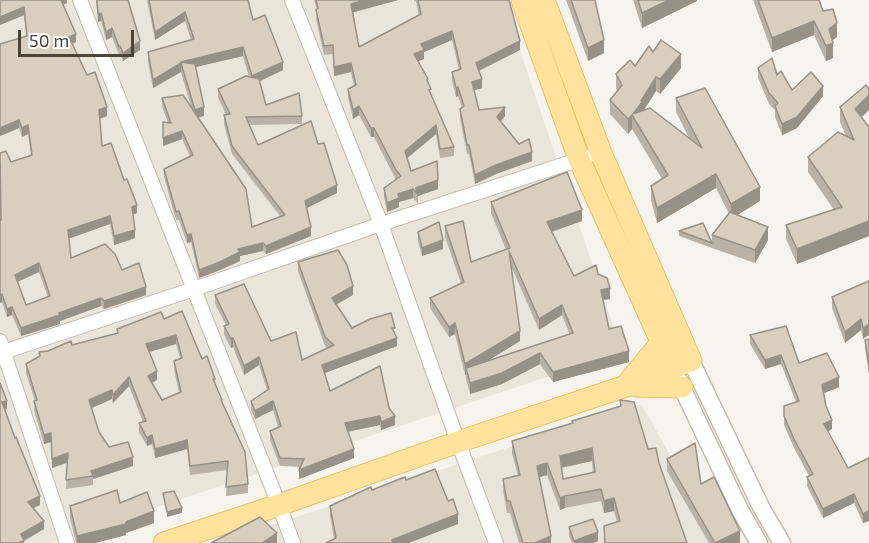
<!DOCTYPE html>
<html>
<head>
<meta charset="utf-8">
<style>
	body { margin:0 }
	#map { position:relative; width:869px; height:543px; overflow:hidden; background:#f6f3ec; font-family:"Exo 2",sans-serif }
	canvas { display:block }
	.scale { position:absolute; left:18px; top:30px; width:116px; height:27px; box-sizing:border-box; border:3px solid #4b4439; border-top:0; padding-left:8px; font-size:18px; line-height:21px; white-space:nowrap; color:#4b4439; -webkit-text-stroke:4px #fff; paint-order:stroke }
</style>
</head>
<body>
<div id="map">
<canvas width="869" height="543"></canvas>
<div class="scale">50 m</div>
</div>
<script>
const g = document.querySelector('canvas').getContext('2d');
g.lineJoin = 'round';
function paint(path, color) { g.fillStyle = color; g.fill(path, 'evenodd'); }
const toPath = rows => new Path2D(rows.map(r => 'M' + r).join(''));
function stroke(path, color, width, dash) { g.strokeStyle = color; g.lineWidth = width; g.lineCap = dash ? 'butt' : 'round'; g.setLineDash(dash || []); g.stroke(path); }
paint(toPath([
	[0,0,503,0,622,352,50,543,0,543],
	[641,404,721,543,217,543]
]), '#eae5da');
const minor = toPath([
	[80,0,279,505,293,543],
	[292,0,381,224,458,442,496,543],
	[0,341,67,543],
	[0,353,194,289,381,224,587,157]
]);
const tertiary = toPath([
	[691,361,761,507,782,543],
	[677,377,740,510,759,543]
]);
const primary = toPath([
	[522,0,579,159,673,368],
	[627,384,661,343],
	[636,386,682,387],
	[164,543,279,505,458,442,626,386,691,361,601,153,544,0]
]);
stroke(minor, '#c2bbae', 16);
stroke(tertiary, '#c2bbae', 19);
stroke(primary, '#e6c16a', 23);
stroke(minor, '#fff', 14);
stroke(tertiary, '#fff', 16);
stroke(primary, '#ffe39c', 21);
paint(toPath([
	[0,0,67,0,67,3,63,5,76,42,72,44,107,116,100,119,102,146,137,213,133,215,135,238,114,245,110,224,69,238,71,258,122,270,146,295,104,309,101,306,60,321,60,324,21,336,12,315,7,317,2,302,0,303,0,153,11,162,31,155,28,134,22,137,19,128,0,136,26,36,24,15,0,25],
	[39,272,48,297,26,305,17,282],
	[96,0,128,0,140,50,123,61,120,54,119,55,112,37,106,40,101,21,98,22],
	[147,0,248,0,253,20,283,70,259,81,266,105,302,116,302,124,249,125,258,145,318,144,337,193,307,208,311,236,266,254,263,251,240,256,240,261,220,270,199,278,191,242,187,243,179,220,176,220,164,177,164,169,190,156,182,139,163,146,163,122,168,123,162,106,162,98,192,110,181,72,153,88,148,61,148,52,191,40,185,21,155,40],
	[243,56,249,77,218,89,218,97,226,115,224,115,224,124,232,154,280,216,252,227,198,118,204,116,195,67],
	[314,0,398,0,353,12,359,47,419,16,416,1,414,2,414,0,509,0,520,50,479,71,482,88,474,90,479,110,505,116,500,122,532,161,496,174,475,184,469,154,467,154,460,118,460,109,462,108,458,96,456,97,452,81,452,72,459,70,452,40,424,52,424,59,418,61,428,82,431,94,454,147,454,156,440,158,436,134,407,158,411,171,438,189,418,196,418,203,413,198,399,202,399,207,387,212,384,197,384,188,396,180,374,137,371,137,359,115,353,119,348,98,348,89,354,85,351,72,334,76,333,54,324,55,316,19,317,10],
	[566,0,595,0,604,53,588,61],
	[633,0,697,0,697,1,642,28],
	[753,0,819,0,823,11,837,37,832,40,833,58,826,61,814,35,772,52],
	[635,66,681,68,660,94,656,91,644,110,689,138,676,112,676,98,760,201,737,215,768,240,755,263,712,248,712,235,729,214,716,188,657,223,651,200,651,186,662,179,632,129,628,134,610,114,610,100,617,91,616,88,616,74],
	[758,68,777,75,792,90,823,96,797,128,782,135,775,117,775,110,769,104,758,78],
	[840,107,869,110,861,117,869,127,869,236,797,264,786,239,786,225,834,210,808,172,808,157,846,136,840,122],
	[491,202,582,221,552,232,574,276,598,274,610,299,603,300,609,329,629,362,553,382,540,364,502,384,470,394,466,379,466,374,465,375,455,334,449,337,430,308,430,298,461,283,445,237,445,226,471,262,506,250,491,213],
	[511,266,539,330,562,315,570,335,487,361,520,341],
	[679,231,712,243,712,248,679,236],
	[418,232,443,249,422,256,418,241],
	[298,262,353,295,336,304,352,328,395,334,397,346,325,373,330,391,389,408,395,425,381,430,380,425,348,432,354,458,299,479,300,467,280,466,270,440,270,431,278,427,273,410,255,419,251,410,251,401,267,390,259,365,244,375,233,347,231,348,224,335,224,326,226,325,215,304,215,295,271,341,302,360,327,348,325,346,298,271],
	[869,281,863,339,861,330,845,343,832,308,832,297],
	[164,319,202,359,215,379,215,383,222,402,248,484,248,493,226,496,227,470,190,475,187,449,155,458,152,444,147,446,139,432,139,423,143,422,129,386,113,403,112,399,92,408,99,432,109,447,133,466,93,479,93,485,66,489,67,463,52,468,51,442,44,444,34,410,35,401,26,373,26,364,39,356,39,352,48,351,117,333,117,329],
	[176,344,180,358,174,361,174,369,179,393,162,400,152,383,157,380,149,352],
	[750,335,839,387,824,393,826,406,832,429,828,431,848,468,869,458,869,521,863,523,854,503,823,518,807,486,807,477,809,476,794,448,784,425,784,406,796,402,781,364,765,369,750,344],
	[869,339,869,374,865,349,865,340],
	[620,400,648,449,659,463,687,543,604,543,604,526,617,522,614,511,604,513,601,501,565,508,560,510,547,475,539,477,551,543,519,543,510,513,507,513,503,491,503,479,518,476,512,453,512,441,572,423,620,406],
	[592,461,593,473,563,479,561,468],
	[667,459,701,484,739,543,709,543,667,471],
	[406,480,448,501,458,524,334,539,330,515,330,506,372,490],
	[120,503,154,523,126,533,126,535,95,543,76,543,70,518,70,506],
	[569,527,598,541,593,543,572,543,569,536]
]), '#bab2a6');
paint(toPath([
	[60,0,67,0,67,3,60,6],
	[365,0,398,0,351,13,351,4],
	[669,0,697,0,697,1,642,28,642,13],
	[24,7,24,15,0,25,0,17],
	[185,12,185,21,155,40,155,32],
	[101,13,101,21,98,22,98,14],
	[814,21,814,35,772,52,772,38],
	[837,23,837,37,829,43,829,29],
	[112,28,112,37,106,40,106,32],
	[452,31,452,40,424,52,424,59,414,63,414,54,421,44],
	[76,34,76,42,69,45,69,37],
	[604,40,604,53,588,61,588,48],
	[140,41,140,50,123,61,123,53],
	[520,41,520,50,476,72,476,63],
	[833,43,833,58,826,61,826,46],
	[243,47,243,56,183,70,181,62],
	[681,54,681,68,660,94,660,79],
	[283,62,283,70,252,85,252,76],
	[181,63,181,72,153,88,153,80],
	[351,63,351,72,334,76,334,67],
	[656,77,656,91,642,113,633,114],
	[482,79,482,88,472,91,472,82],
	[823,86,823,96,797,128,782,135,782,124],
	[458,87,458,96,456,97,456,88],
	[869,95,869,110,855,124,855,109],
	[359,106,359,115,353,119,353,110],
	[107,107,107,116,99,119,99,110],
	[204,107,204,116,195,118,195,110],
	[505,107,505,116,497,126,497,117],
	[632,115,632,129,628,134,628,119],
	[19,120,19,128,0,136,0,128],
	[28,125,28,134,22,137,22,128],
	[436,125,436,134,405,160,405,151],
	[371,128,374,128,374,137,371,137],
	[182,131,182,139,163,146,163,138],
	[532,152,532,161,496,174,475,184,475,175,496,165],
	[716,174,716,188,657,223,657,208],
	[438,180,438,189,418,196,416,188],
	[337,185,337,193,305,209,305,201],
	[760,187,760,201,731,219,731,204],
	[413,189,413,198,399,202,399,207,387,212,387,203,398,194],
	[137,205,137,213,132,215,132,207],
	[582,210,582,221,547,233,547,222],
	[110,216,110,224,68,239,68,230],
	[869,221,869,236,797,264,797,249],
	[311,227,311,236,266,254,266,246],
	[768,227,768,240,755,263,755,250],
	[135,230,135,238,114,245,114,236],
	[191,234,191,242,187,243,187,235],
	[443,240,443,249,422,256,422,248],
	[263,243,263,251,240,256,240,261,220,270,199,278,199,270,238,249],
	[39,263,39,272,15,283,15,275],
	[353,286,353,295,332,307,332,298],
	[146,287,146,295,104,309,104,301],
	[610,288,610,299,601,300,601,290],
	[2,294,2,302,0,303,0,295],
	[101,298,101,306,60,321,60,324,21,336,21,328,59,313],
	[562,305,562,315,539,330,539,319],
	[12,307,12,315,7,317,7,309],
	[861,319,861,330,845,343,845,332],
	[455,323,455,334,449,337,449,327],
	[869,324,869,335,863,339,863,328],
	[520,331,520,341,468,373,466,368,466,374,465,375,465,364],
	[176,335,176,344,146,353,146,344],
	[233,338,233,347,231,348,231,339],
	[397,338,397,346,322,374,322,365],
	[629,351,629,362,553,382,553,372],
	[540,353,540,364,502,384,470,394,470,383],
	[781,355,781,364,765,369,765,360],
	[259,357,259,365,244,375,244,366],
	[157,371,157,380,148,385,148,376],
	[129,377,129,386,113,403,113,395],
	[839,377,839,387,822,394,822,385],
	[112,390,112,399,89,409,89,400],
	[7,401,7,409,2,411,2,402],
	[273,401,273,410,255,419,255,411],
	[380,416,380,425,345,432,345,423],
	[395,416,395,425,381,430,381,422],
	[832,420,832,429,824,433,824,424],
	[51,433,51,442,44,444,44,435],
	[152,435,152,444,147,446,147,438],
	[187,440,187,449,155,458,155,449],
	[592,448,592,461,560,468,560,456],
	[354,449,354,458,299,479,299,470],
	[68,453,68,462,52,468,52,459],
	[133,457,133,466,93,479,93,476,91,471],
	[547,463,547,475,537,478,537,466],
	[854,494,854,503,823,518,823,509],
	[40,496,40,505,28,511,28,502],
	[565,496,565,508,560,510,560,498],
	[614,498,614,511,604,513,604,501],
	[182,508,182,513,167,517,167,512],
	[154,511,154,523,126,533,126,535,95,543,77,543,77,536,126,522],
	[869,511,869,521,863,523,863,514],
	[458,514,458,524,409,543,392,543,392,540],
	[44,521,44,529,24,541,24,543,18,543,21,534],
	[740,531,740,543,715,543],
	[598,532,598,541,593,543,574,543,574,541],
	[277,533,277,543,262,543],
	[551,536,551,543,535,543]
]), '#979187');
const building = toPath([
	[0,0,61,0,76,34,69,37,87,75,95,72,107,107,99,110,102,146,111,143,124,180,127,179,137,205,132,207,135,230,114,236,110,216,68,230,71,258,105,244,115,254,122,270,139,263,146,287,104,301,101,298,59,313,60,315,21,328,12,307,7,309,2,294,0,295,0,220,1,220,0,153,6,151,11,162,32,155,28,125,22,128,19,120,0,128,0,44,27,36,24,7,0,17,0,0],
	[39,263,50,296,26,305,15,275,39,263],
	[97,0,128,0,140,41,123,53,120,46,119,47,112,28,106,32,101,13,98,14,97,0],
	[149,0,248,0,253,20,265,15,283,62,252,76,243,47,181,62,195,64,204,107,195,110,181,63,153,80,148,52,194,39,185,12,155,32,149,0],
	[316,0,365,0,351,4,359,47,421,14,418,0,509,0,520,41,476,63,482,79,472,82,479,110,505,107,497,117,519,144,529,139,532,152,496,165,475,175,469,145,467,145,460,109,464,106,458,87,456,88,452,72,461,69,452,31,421,44,424,50,414,54,428,79,427,80,431,89,429,90,454,147,440,149,436,125,405,151,411,171,437,161,438,180,416,188,418,194,413,189,398,194,399,198,387,203,384,188,401,176,396,170,374,128,371,128,359,106,353,110,348,89,356,85,351,63,334,67,333,45,324,46,316,10,318,8,316,0],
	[571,0,595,0,604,40,588,48,571,0],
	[638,0,669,0,642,13,638,0],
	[758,0,819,0,823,11,833,9,837,23,829,29,833,43,826,46,814,21,772,38,758,0],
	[661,40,681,54,660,79,656,77,641,101,642,102,633,114,650,108,702,148,676,98,705,88,760,187,731,204,716,174,657,208,651,186,668,175,632,115,628,119,610,100,622,85,616,74,630,60,635,66,649,46,653,52,661,40],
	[772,58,777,75,781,71,792,90,811,72,823,86,797,117,782,124,775,106,778,103,769,93,758,68,772,58],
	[246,76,259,79,266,105,299,93,302,116,246,117,258,145,311,121,318,144,324,143,337,185,305,201,311,227,266,246,263,243,238,249,240,252,220,262,199,270,191,234,187,235,179,211,176,212,164,169,193,155,182,131,163,138,163,122,171,123,162,98,183,95,246,189,252,227,285,215,232,146,224,115,230,114,218,89,246,76],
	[866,85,869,89,869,95,855,109,869,127,869,221,797,249,786,225,842,207,808,157,838,132,854,140,840,107,866,85],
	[567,172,582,210,547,222,574,276,596,265,598,274,607,278,610,288,601,290,609,329,621,326,629,351,553,372,540,353,502,373,470,383,466,368,573,333,562,305,539,319,509,251,520,331,465,364,455,323,449,327,430,298,464,282,445,226,463,221,471,262,510,248,491,202,567,172],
	[730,212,768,227,755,250,712,235,730,212],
	[439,222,443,240,422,248,418,232,439,222],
	[703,223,712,243,679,231,703,223],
	[338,250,347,265,353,286,332,298,352,328,370,319,391,313,395,328,392,328,397,338,322,365,330,391,380,366,389,408,395,416,381,422,380,416,345,423,354,449,299,470,304,459,280,458,270,431,281,426,273,401,255,411,251,401,269,389,259,357,244,366,233,338,231,339,224,326,229,324,215,295,244,284,271,341,296,332,302,360,334,345,325,337,298,262,338,250],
	[869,281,869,324,863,328,861,319,845,332,832,297,869,281],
	[182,311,202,359,207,356,215,379,213,379,222,400,221,400,245,452,248,484,226,487,228,461,190,466,187,440,155,449,152,435,147,438,139,423,146,421,129,377,113,395,112,390,89,400,99,432,109,447,128,442,133,457,91,471,93,476,66,480,68,453,52,459,51,433,44,435,34,401,37,400,26,364,40,356,39,352,48,351,71,341,72,345,118,333,117,329,161,312,164,319,182,311],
	[176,335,182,358,174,361,181,392,162,400,148,376,157,371,146,344,176,335],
	[786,326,799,363,827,353,839,377,822,385,826,406,832,420,824,424,848,468,869,458,869,511,863,514,854,494,823,509,807,477,813,474,794,439,784,416,784,406,799,401,781,355,765,360,750,335,786,326],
	[869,339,869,365,865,340,869,339],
	[0,383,7,401,2,402,15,438,16,437,40,496,28,502,44,521,21,534,24,541,18,543,0,543,0,383],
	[620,400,634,402,648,449,656,448,659,463,687,543,605,543,604,526,620,521,614,498,604,501,601,489,565,496,560,498,547,463,537,466,551,536,535,543,523,543,510,501,507,501,503,479,520,475,512,441,573,423,572,421,621,406,620,400],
	[592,448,595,472,563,479,560,456,592,448],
	[695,443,701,484,714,477,740,531,715,543,667,459,695,443],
	[435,469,448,501,453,499,458,514,392,540,393,543,326,543,336,538,330,506,371,487,372,490,405,477,406,480,435,469],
	[117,490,120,503,147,492,154,511,126,522,126,524,77,536,70,506,117,490],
	[174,491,182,508,167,512,163,493,174,491],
	[260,517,277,533,262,543,211,543,260,517],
	[593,519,598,532,574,541,569,527,593,519]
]);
paint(building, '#d8cfc1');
stroke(building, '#979187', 1.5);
</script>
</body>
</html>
